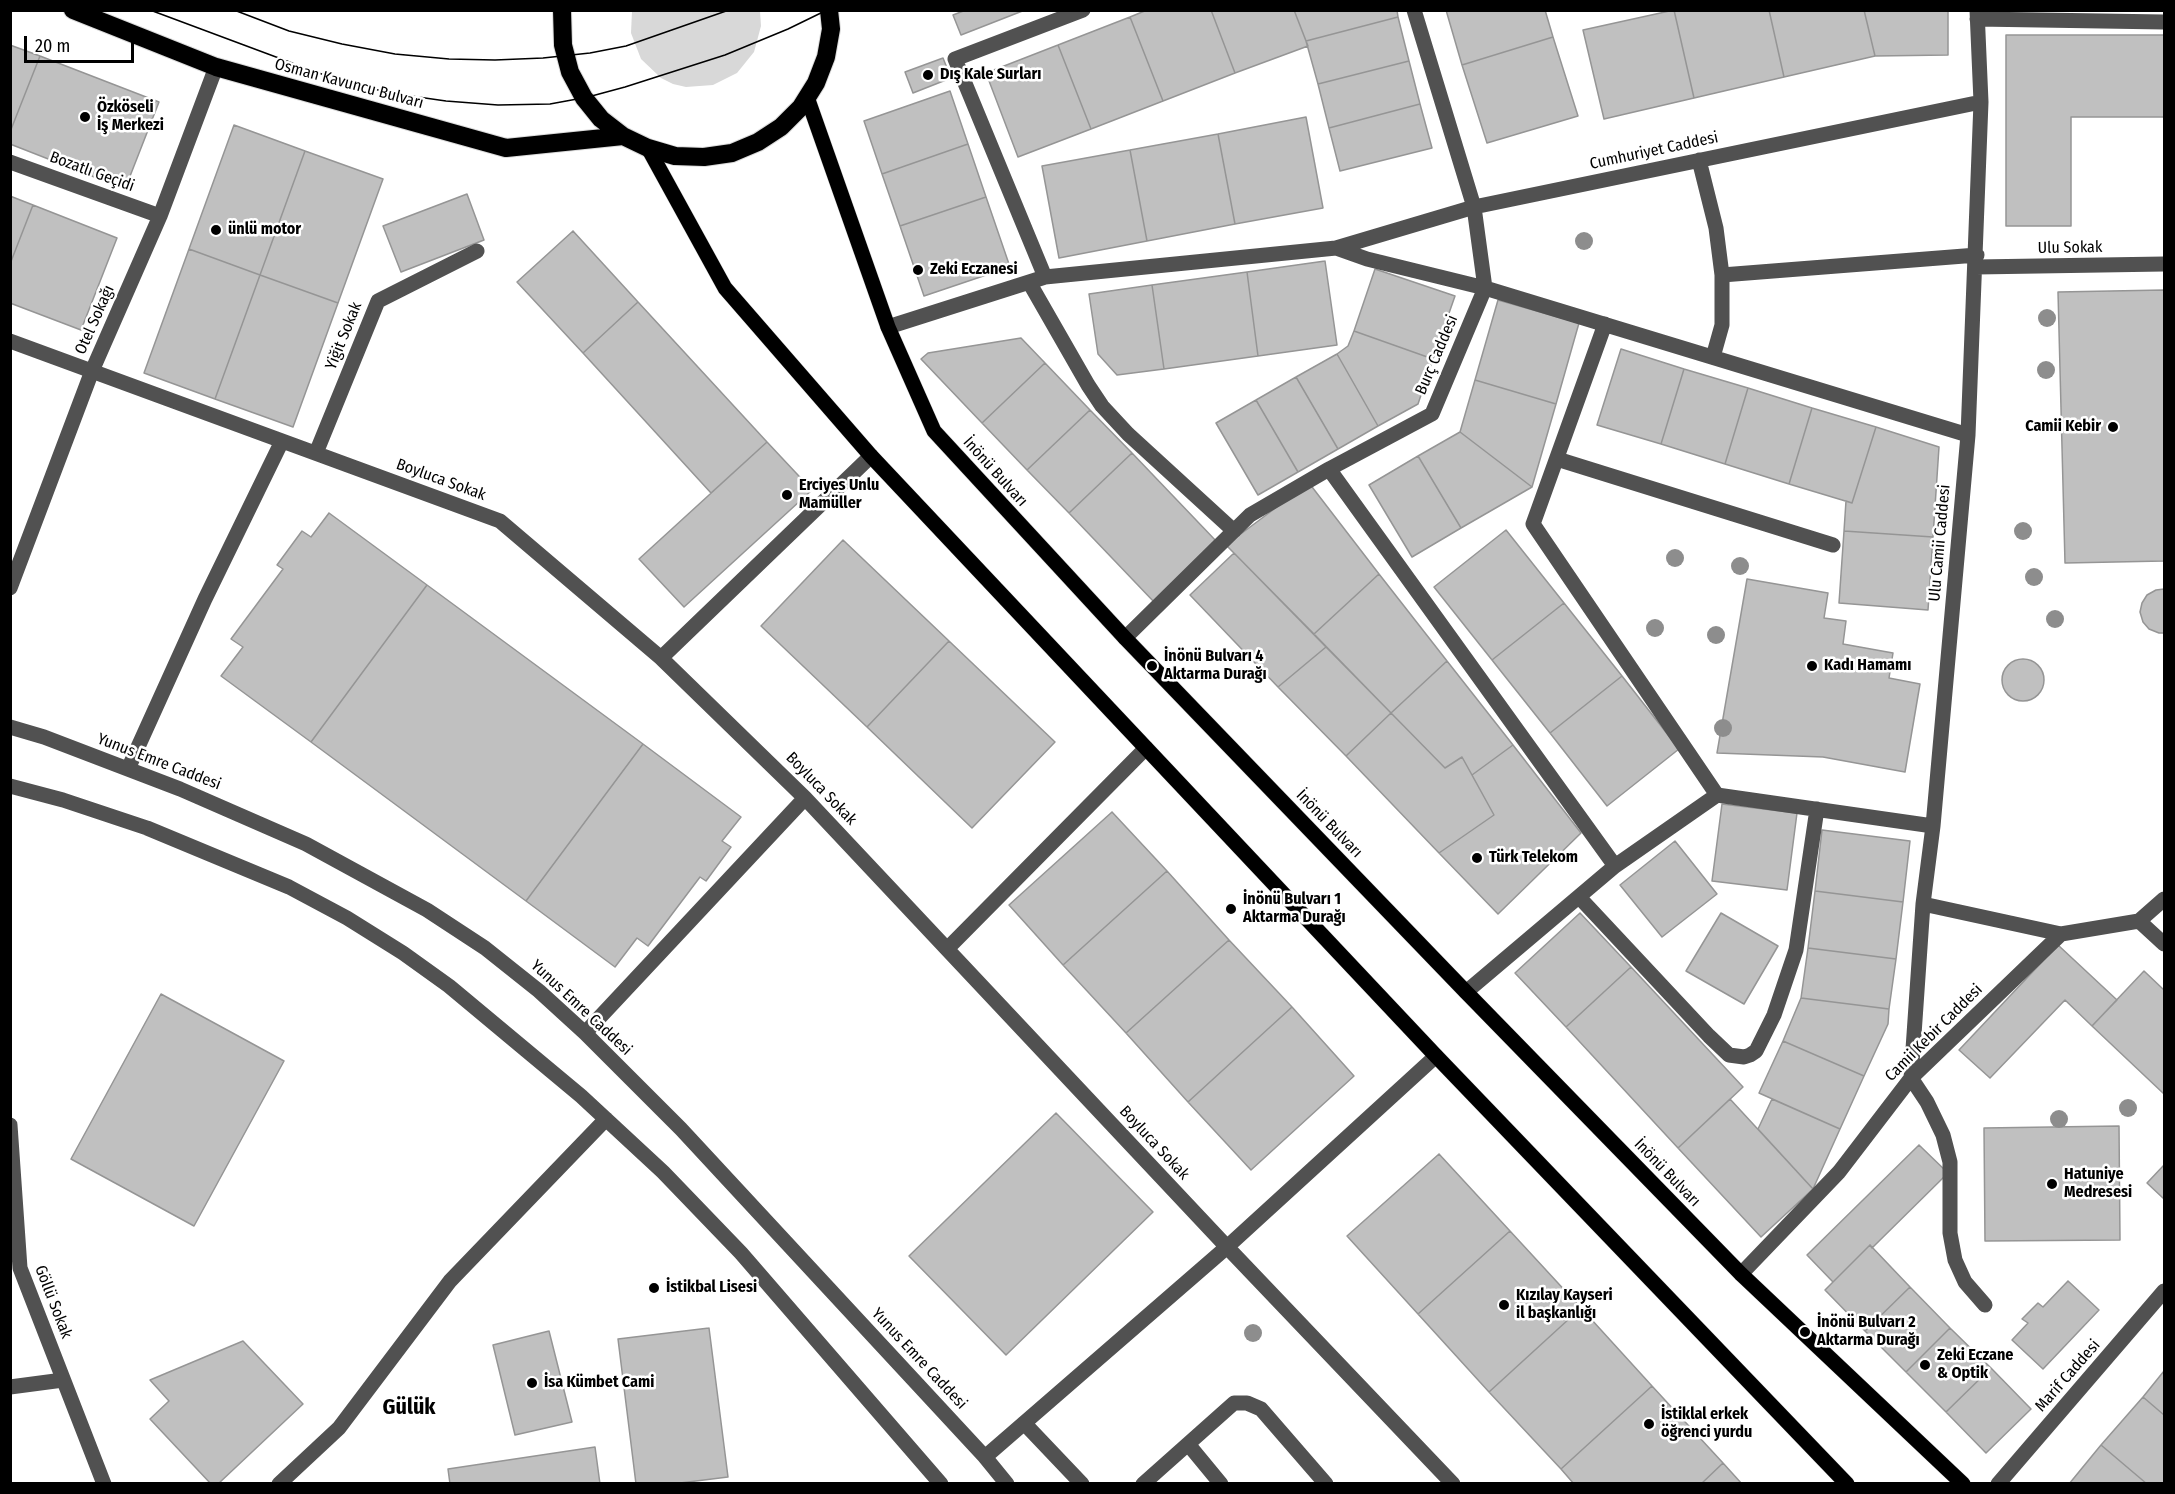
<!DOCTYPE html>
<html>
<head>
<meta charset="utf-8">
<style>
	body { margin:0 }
	#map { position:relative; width:2175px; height:1494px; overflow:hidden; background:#fff; font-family:"Fira Sans Condensed",sans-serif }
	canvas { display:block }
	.frame { position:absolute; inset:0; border:12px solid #000; pointer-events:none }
	.scale { position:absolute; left:24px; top:36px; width:110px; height:27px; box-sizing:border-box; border:3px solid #000; border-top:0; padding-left:8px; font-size:18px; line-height:21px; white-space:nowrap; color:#000; -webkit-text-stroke:4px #fff; paint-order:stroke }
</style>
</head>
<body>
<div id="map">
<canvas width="2175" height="1494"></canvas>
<div class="frame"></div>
<div class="scale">20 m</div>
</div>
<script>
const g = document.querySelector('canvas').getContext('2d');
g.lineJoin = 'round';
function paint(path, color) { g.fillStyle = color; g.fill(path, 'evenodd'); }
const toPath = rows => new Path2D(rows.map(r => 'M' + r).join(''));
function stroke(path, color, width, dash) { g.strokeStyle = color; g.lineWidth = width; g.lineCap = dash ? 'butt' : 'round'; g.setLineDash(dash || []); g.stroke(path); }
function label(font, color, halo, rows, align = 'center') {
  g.font = font + ' "Fira Sans Condensed",sans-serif'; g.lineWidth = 5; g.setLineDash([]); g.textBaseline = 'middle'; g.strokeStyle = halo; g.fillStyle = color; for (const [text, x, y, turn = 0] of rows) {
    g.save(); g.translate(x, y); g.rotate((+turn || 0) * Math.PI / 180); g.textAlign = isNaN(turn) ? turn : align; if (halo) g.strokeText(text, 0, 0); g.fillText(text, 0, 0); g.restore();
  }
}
paint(toPath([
	[760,11,761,26,754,52,737,73,713,85,686,87,673,84,661,78,641,59,631,33,632,11]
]), '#d8d8d8');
const building = toPath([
	[966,10,1025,10,961,35,953,15,966,10],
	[1147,10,1211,10,1235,73,1163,101,1130,17,1147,10],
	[1211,10,1294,10,1308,46,1235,73,1211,10],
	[1294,10,1397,10,1398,17,1306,41,1294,10],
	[1446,10,1545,10,1553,37,1462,65,1446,10],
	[1674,10,1694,98,1604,119,1583,30,1674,10],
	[1674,10,1769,10,1784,77,1694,98,1674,10],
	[1769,10,1864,10,1875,56,1784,77,1769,10],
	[1864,10,1948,10,1948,55,1875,56,1864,10],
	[1130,17,1163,101,1091,129,1058,45,1130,17],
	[1398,17,1409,61,1318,84,1306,41,1398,17],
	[2006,35,2164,35,2164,117,2071,117,2071,226,2006,226,2006,35],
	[1553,37,1578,116,1487,143,1462,65,1553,37],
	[10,45,40,56,10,132,10,45],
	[1058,45,1091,129,1018,157,986,73,1058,45],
	[40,56,159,102,125,189,10,144,10,132,40,56],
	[943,58,951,78,913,93,905,72,943,58],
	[1409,61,1420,104,1329,128,1318,84,1409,61],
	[950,91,968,144,882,174,864,121,950,91],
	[1420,104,1432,148,1340,171,1329,128,1420,104],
	[1306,117,1323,208,1235,224,1218,134,1306,117],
	[234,125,305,151,260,275,189,249,234,125],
	[1218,134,1235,224,1147,241,1130,150,1218,134],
	[968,144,986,197,900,226,882,174,968,144],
	[1130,150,1147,241,1059,258,1042,166,1130,150],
	[305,151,383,179,338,303,260,275,305,151],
	[467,194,484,240,401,272,383,226,467,194],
	[10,196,33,205,10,264,10,196],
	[986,197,1010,267,924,296,900,226,986,197],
	[33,205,117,238,81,330,10,303,10,264,33,205],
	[573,231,638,302,583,353,517,282,573,231],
	[189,249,260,275,215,399,144,373,189,249],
	[1325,261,1337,345,1258,356,1247,272,1325,261],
	[1375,269,1455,296,1433,359,1354,331,1375,269],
	[1247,272,1258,356,1164,369,1152,285,1247,272],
	[260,275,338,303,293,427,215,399,260,275],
	[1152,285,1164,369,1117,375,1098,354,1089,294,1152,285],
	[2164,290,2164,561,2065,563,2058,292,2164,290],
	[1498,300,1579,323,1556,404,1475,380,1498,300],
	[638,302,767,442,711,493,583,353,638,302],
	[1354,331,1433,359,1418,404,1378,426,1337,354,1348,346,1354,331],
	[1021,338,1045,363,982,423,921,359,928,353,1021,338],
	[1621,349,1684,369,1661,444,1597,425,1621,349],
	[1337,354,1378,426,1338,449,1296,377,1337,354],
	[1045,363,1090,410,1027,470,982,423,1045,363],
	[1684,369,1748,388,1725,464,1661,444,1684,369],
	[1296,377,1338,449,1298,472,1256,400,1296,377],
	[1475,380,1556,404,1532,487,1460,432,1475,380],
	[1748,388,1812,408,1789,484,1725,464,1748,388],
	[1256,400,1298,472,1258,495,1216,423,1256,400],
	[1812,408,1876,427,1852,503,1789,484,1812,408],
	[1090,410,1132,453,1069,513,1027,470,1090,410],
	[1876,427,1939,447,1933,537,1844,531,1846,501,1852,503,1876,427],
	[1460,432,1532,487,1461,528,1418,456,1460,432],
	[767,442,812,490,684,607,639,559,767,442],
	[1132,453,1218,543,1155,603,1069,513,1132,453],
	[1418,456,1461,528,1412,557,1369,485,1418,456],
	[1309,483,1379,574,1314,634,1226,545,1309,483],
	[329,513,427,585,311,742,221,676,243,647,231,639,283,569,277,565,302,531,311,537,329,513],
	[1506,530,1564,603,1492,660,1434,587,1506,530],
	[1844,531,1933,537,1928,610,1839,603,1844,531],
	[843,540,949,641,867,727,761,626,843,540],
	[1234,553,1326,647,1278,687,1190,595,1234,553],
	[1379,574,1447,661,1391,713,1314,634,1379,574],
	[1747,579,1828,593,1824,618,1846,621,1843,644,1893,653,1889,678,1920,684,1905,772,1823,757,1717,753,1747,579],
	[427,585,643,744,526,901,311,742,427,585],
	[2164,589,2164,633,2159,633,2149,629,2143,622,2140,612,2142,603,2147,595,2156,590,2164,589],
	[1564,603,1622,676,1550,733,1492,660,1564,603],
	[949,641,1055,742,972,828,867,727,949,641],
	[1326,647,1391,713,1346,756,1278,687,1326,647],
	'2002 680a21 21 0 1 1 42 0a21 21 0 1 1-42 0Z',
	[1447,661,1513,745,1472,775,1462,757,1445,768,1391,713,1447,661],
	[1622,676,1679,749,1607,806,1550,733,1622,676],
	[1391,713,1445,768,1462,757,1494,815,1439,853,1346,756,1391,713],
	[643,744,741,817,722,841,731,847,706,881,700,877,648,946,637,938,615,967,526,901,643,744],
	[1513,745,1581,833,1498,914,1439,853,1494,815,1472,775,1513,745],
	[1722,804,1797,813,1787,890,1712,881,1722,804],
	[1112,812,1167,871,1063,965,1009,905,1112,812],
	[1822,830,1910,841,1903,902,1815,891,1822,830],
	[1675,841,1717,894,1662,937,1620,885,1675,841],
	[1167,871,1229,940,1126,1033,1063,965,1167,871],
	[1815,891,1903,902,1896,959,1808,948,1815,891],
	[1580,913,1631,967,1566,1027,1515,973,1580,913],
	[1721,913,1778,946,1744,1004,1686,971,1721,913],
	[1229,940,1292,1007,1188,1102,1126,1033,1229,940],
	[2058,945,2117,1000,2092,1026,2065,1000,1990,1078,1959,1050,2058,945],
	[1808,948,1896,959,1889,1009,1801,998,1808,948],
	[1631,967,1743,1087,1678,1148,1566,1027,1631,967],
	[2144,971,2164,990,2164,1094,2092,1026,2144,971],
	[161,994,284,1061,194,1226,71,1159,161,994],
	[1801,998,1889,1009,1888,1024,1864,1076,1783,1041,1801,998],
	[1292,1007,1354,1076,1251,1170,1188,1102,1292,1007],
	[1783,1041,1864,1076,1840,1129,1759,1093,1783,1041],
	[1730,1099,1813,1189,1761,1237,1678,1148,1730,1099],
	[1772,1099,1840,1129,1813,1189,1758,1129,1772,1099],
	[1056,1113,1153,1212,1006,1355,909,1256,1056,1113],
	[2119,1126,2120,1240,1985,1241,1984,1128,2119,1126],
	[1919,1145,1948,1173,1872,1248,1870,1245,1833,1282,1807,1255,1919,1145],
	[1439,1154,1510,1231,1418,1314,1347,1236,1439,1154],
	[2164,1165,2164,1199,2147,1183,2164,1165],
	[1510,1231,1581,1308,1489,1392,1418,1314,1510,1231],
	[1870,1245,1910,1287,1865,1331,1825,1290,1870,1245],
	[2068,1281,2099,1310,2043,1369,2012,1340,2028,1323,2022,1319,2038,1303,2043,1307,2068,1281],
	[1910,1287,1950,1328,1906,1372,1865,1331,1910,1287],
	[1581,1308,1652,1386,1561,1469,1489,1392,1581,1308],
	[709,1328,728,1477,672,1484,636,1484,618,1339,709,1328],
	[1950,1328,1991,1368,1946,1412,1906,1372,1950,1328],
	[549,1331,572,1422,515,1435,493,1345,549,1331],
	[243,1341,303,1404,218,1484,211,1484,150,1419,169,1401,150,1380,243,1341],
	[1991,1368,2031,1409,1986,1453,1946,1412,1991,1368],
	[2164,1371,2164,1415,2143,1397,2164,1371],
	[1652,1386,1723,1463,1701,1484,1574,1484,1561,1469,1652,1386],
	[2143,1397,2164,1415,2164,1484,2147,1484,2101,1445,2143,1397],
	[2101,1445,2147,1484,2069,1484,2101,1445],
	[595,1447,600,1484,450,1484,448,1469,595,1447],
	[1723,1463,1742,1484,1701,1484,1723,1463]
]);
paint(building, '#c0c0c0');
stroke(building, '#959595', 1.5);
const major = toPath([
	[807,97,888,327,934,431,1125,638,1466,992,1741,1274,1963,1484],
	[648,148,725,288,871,456,1436,1056,1847,1484]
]);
const highway = toPath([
	[73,10,216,67,506,148,623,136],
	[562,10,563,45,570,72,584,98,601,119,623,136,648,148,675,156,704,157,732,153,758,142,781,127,801,107,816,83,826,57,831,29,829,10]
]);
stroke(major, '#dbdbdb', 16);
stroke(highway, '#dbdbdb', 20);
stroke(toPath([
	[1977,10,1981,102,1968,435,1933,826,1923,904,1911,1078,1927,1102,1943,1135,1950,1162,1950,1233,1955,1260,1965,1282,1985,1305],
	[1977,19,2164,22],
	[1699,160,1716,228,1722,275,1722,325,1713,357],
	[10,162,160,216],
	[1336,248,1474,207,1981,102],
	[1976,267,2164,264],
	[1722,275,1977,255],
	[1045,277,955,59,1083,10],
	[1029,282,1088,385,1102,406,1128,434,1234,531],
	[1605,324,1533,524,1717,795],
	[888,327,1045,277,1336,248,1367,259,1485,288,1968,435],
	[10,341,500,521,661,658,805,798,1227,1247,1453,1484],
	[316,453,378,301,477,251],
	[1557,459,1833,545],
	[1329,469,1615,866],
	[10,588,92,371,160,216,216,67],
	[1125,638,1250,515,1329,469,1432,414,1485,288,1474,207,1414,10],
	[661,658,871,456],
	[10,727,44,737,180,789,306,844,427,910,485,948,539,991,585,1033,681,1129,985,1457,1007,1484],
	[128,769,205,599,282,441],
	[10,786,63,800,147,828,289,887,347,918,403,953,449,986,581,1096,663,1172,741,1253,941,1484],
	[1579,897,1709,1036,1729,1055,1744,1057,1750,1055,1756,1051,1774,1015,1796,950,1817,809],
	[1923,904,2061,934],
	[2139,921,2164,944],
	[947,949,1146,748],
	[1466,992,1615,866,1717,795,1933,826],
	[585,1033,805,798],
	[10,1125,20,1268,104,1484],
	[1741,1274,1839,1172,1911,1078,2061,934,2139,921,2164,899],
	[10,1387,63,1380],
	[1024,1423,1082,1484],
	[1188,1444,1221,1484],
	[985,1457,1227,1247,1436,1056],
	[279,1484,339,1428,450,1281,606,1119],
	[1143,1484,1234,1403,1247,1403,1261,1409,1326,1484],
	[1998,1484,2164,1291]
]), '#515151', 15);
stroke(major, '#000', 15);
stroke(highway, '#000', 18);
stroke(toPath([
	[150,10,335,79,390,93,446,101,498,105,550,104,588,97,625,87,725,55,788,29,827,10],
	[234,10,289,31,342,44,395,54,449,59,495,60,543,58,590,53,626,46,729,10]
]), '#000', 1.5);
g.fillStyle = '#8d8d8d';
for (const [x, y] of [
	[1584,241],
	[2047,318],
	[2046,370],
	[2023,531],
	[1675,558],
	[1740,566],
	[2034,577],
	[2055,619],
	[1655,628],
	[1716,635],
	[1723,728],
	[2128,1108],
	[2059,1119],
	[1253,1333]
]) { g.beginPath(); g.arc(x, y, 9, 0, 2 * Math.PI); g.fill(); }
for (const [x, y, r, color] of [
	[928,75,6,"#000"],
	[85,117,6,"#000"],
	[216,230,6,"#000"],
	[918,270,6,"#000"],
	[2113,427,6,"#000"],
	[787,495,6,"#000"],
	[1152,666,6,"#000"],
	[1812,666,6,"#000"],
	[1477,858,6,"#000"],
	[1231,909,6,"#000"],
	[2052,1184,6,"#000"],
	[654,1288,6,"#000"],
	[1504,1305,6,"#000"],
	[1805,1332,6,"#000"],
	[1925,1365,6,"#000"],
	[532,1383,6,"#000"],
	[1649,1424,6,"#000"]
]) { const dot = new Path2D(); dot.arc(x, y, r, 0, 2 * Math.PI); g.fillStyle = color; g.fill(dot); stroke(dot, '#fff', 2); }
label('bold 16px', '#000', '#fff', [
	["Dış Kale Surları",940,75],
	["Özköseli",97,108],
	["İş Merkezi",97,126],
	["ünlü motor",228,230],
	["Zeki Eczanesi",930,270],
	["Camii Kebir",2101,427,"right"],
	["Erciyes Unlu",799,486],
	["Mamüller",799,504],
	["İnönü Bulvarı 4",1164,657],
	["Aktarma Durağı",1164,675],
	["Kadı Hamamı",1824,666],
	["Türk Telekom",1489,858],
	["İnönü Bulvarı 1",1243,900],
	["Aktarma Durağı",1243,918],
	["Hatuniye",2064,1175],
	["Medresesi",2064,1193],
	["İstikbal Lisesi",666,1288],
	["Kızılay Kayseri",1516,1296],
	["il başkanlığı",1516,1314],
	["İnönü Bulvarı 2",1817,1323],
	["Aktarma Durağı",1817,1341],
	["Zeki Eczane",1937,1356],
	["& Optik",1937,1374],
	["İsa Kümbet Cami",544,1383],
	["İstiklal erkek",1661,1415],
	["öğrenci yurdu",1661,1433]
], 'left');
label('16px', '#000', '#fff', [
	["Osman Kavuncu Bulvarı",349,84,15],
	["Cumhuriyet Caddesi",1654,151,-12],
	["Bozatlı Geçidi",92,172,20],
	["Ulu Sokak",2070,248,-1],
	["Otel Sokağı",95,320,-66],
	["Yiğit Sokak",344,336,-68],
	["Burç Caddesi",1437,355,-67],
	["İnönü Bulvarı",995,472,48],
	["Boyluca Sokak",441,480,20],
	["Ulu Camii Caddesi",1940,543,-85],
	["Yunus Emre Caddesi",159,762,21],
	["Boyluca Sokak",821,789,46],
	["İnönü Bulvarı",1329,824,46],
	["Yunus Emre Caddesi",581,1008,43],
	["Camii Kebir Caddesi",1934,1033,-45],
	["Boyluca Sokak",1154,1143,47],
	["İnönü Bulvarı",1667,1173,46],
	["Göllü Sokak",53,1302,69],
	["Yunus Emre Caddesi",919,1359,47],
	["Marif Caddesi",2068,1376,-49]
]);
label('bold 22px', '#000', '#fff', [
	["Gülük",409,1408]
]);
</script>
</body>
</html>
